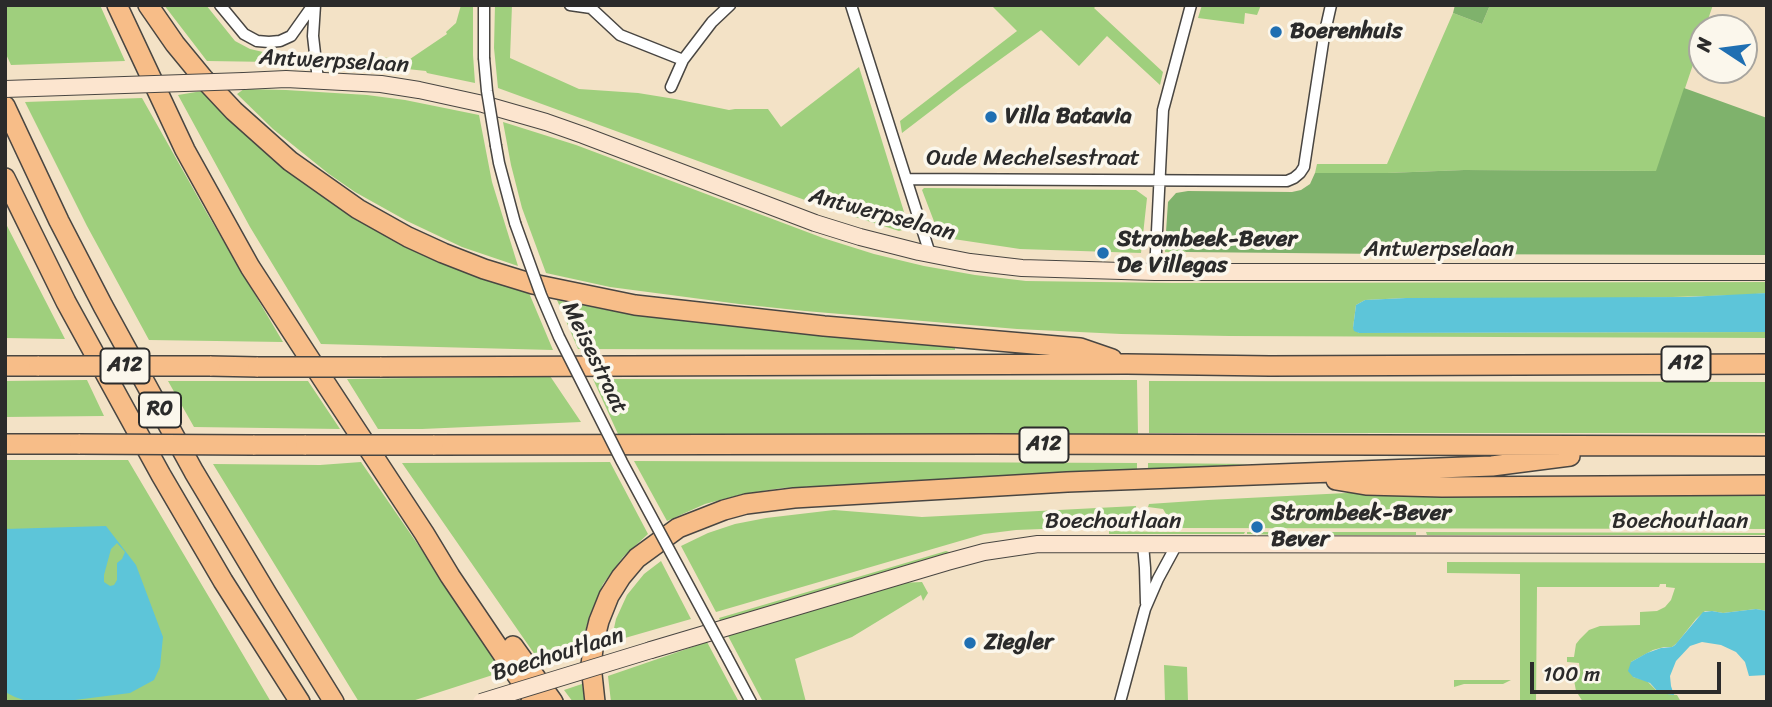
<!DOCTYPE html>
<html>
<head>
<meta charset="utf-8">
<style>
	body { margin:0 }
	#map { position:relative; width:1772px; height:707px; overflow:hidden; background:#f3e2c6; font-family:Sriracha,sans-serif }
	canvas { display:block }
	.frame { position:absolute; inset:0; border:7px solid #2b2b2b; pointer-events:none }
	.north { position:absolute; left:1688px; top:14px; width:70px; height:70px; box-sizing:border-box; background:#fbf7ec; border:2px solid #a8a59f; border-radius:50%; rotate:283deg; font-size:19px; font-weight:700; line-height:28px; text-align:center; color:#2b2b2b }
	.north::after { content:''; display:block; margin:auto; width:24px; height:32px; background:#1f6fb2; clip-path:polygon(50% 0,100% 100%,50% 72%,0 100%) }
	.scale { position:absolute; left:1530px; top:662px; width:191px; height:32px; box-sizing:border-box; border:4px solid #2b2b2b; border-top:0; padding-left:9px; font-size:21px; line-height:24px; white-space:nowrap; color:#2b2b2b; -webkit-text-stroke:5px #fbf7ec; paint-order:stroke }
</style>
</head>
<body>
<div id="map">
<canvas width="1772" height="707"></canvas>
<div class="frame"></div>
<div class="north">N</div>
<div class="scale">100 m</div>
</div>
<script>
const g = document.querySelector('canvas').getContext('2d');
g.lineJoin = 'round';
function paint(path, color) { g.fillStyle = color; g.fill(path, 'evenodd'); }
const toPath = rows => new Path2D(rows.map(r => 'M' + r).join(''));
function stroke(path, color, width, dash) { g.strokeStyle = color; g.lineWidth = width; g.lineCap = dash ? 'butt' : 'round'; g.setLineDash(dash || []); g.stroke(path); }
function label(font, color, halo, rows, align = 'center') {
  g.font = font + ' Sriracha,sans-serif'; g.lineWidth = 7; g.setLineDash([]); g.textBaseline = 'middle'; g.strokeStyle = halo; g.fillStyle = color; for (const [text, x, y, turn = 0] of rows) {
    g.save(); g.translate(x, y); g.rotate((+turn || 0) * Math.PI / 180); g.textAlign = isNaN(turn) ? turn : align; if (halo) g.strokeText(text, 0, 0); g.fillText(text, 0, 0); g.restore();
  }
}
paint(toPath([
	[5,5,100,5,125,61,11,65,5,52],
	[164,5,206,5,235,41,250,49,272,54,273,62,207,61],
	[461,5,473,5,473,55,475,83,427,73,426,71,341,62,339,55,410,59,447,34,446,32,456,23],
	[495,5,512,5,510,58,579,89,638,93,675,99,729,110,735,109,768,109,781,127,859,67,909,228,899,231,824,207,498,88,494,48],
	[991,5,1097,5,1094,8,1163,72,1160,85,1107,36,1079,66,1041,30,962,87,902,133,900,121,1017,31],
	[1202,5,1261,5,1257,15,1245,13,1244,24,1198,18],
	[1490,5,1713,5,1705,28,1702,28,1702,38,1657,171,1464,170,1387,173,1315,173,1317,164,1387,164,1453,13,1482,24],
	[244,89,286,90,367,95,405,100,479,115,492,182,518,266,462,247,407,221,355,192,329,174,273,129,237,94],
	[202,91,230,120,278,163,303,182,352,216,484,279,529,293,553,350,321,344,250,227,178,95],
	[142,98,208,215,283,342,149,340,87,226,25,102],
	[503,122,576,145,823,238,874,254,924,266,975,275,1026,281,1173,283,1767,282,1767,293,1744,295,1636,298,1406,298,1365,300,1356,305,1353,328,1359,333,1767,332,1767,338,1229,336,1121,334,1017,329,805,311,739,304,610,287,546,273,522,208,511,165],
	[924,188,1136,190,1147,198,1141,253,1020,249,940,237,922,190],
	[5,222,65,339,5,338],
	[1166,232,1186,252,1165,252],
	[557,300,607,310,670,319,955,347,955,350,578,349],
	[550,376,581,422,422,429,378,429,347,379],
	[593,379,1137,380,1138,434,618,434],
	[87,380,104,416,5,417,5,381],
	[168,381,308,381,340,429,194,427],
	[1149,381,1767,382,1767,433,1149,433],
	[5,460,128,460,271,702,5,702],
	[634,461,1137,463,1137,470,782,488,743,494,705,504,667,521],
	[361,462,505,671,409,702,359,702,213,464,320,465],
	[610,462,648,534,623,557,603,584,589,617,580,650,540,662,402,463],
	[1148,463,1250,464,1148,470],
	[1366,492,1767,494,1767,529,1180,528,1176,518,1166,514,1163,509,1148,507,1149,504,1208,500],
	[1136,506,1137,518,1143,525,1016,530,984,534,716,612,681,546,708,533,735,524,766,518,834,510,922,517],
	[1109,531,1163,532,1245,532,1244,534,1109,534],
	[1247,532,1416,532,1416,535,1288,535,1247,534],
	[1426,532,1767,533,1767,535,1427,535],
	[946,551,952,553,721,623,719,618],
	[661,561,691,619,611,642,616,619,627,595,644,574],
	[1447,562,1767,563,1767,611,1756,609,1723,613,1712,611,1705,611,1696,619,1677,643,1672,647,1664,647,1653,650,1631,662,1633,677,1647,681,1659,693,1677,695,1681,702,1583,702,1576,691,1574,680,1568,679,1568,674,1576,674,1580,670,1579,663,1567,662,1567,657,1574,657,1576,644,1580,639,1589,630,1600,626,1640,625,1640,612,1657,611,1665,607,1671,600,1675,588,1666,587,1666,584,1660,584,1659,587,1537,587,1536,702,1520,702,1520,574,1447,573],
	[922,582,928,593,923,601,921,595,852,637,795,659,806,702,763,702,727,634,900,583],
	[707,642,739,702,611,702,608,676],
	[1164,665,1187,667,1188,702,1165,702],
	[1454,680,1511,680,1503,684,1464,684,1454,687],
	[582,684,585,702,573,702,564,690]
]), '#9fcf7d');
paint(toPath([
	[1455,5,1490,5,1482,24,1453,13],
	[1684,88,1767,118,1767,255,1385,254,1186,252,1166,232,1168,202,1176,193,1188,191,1292,192,1301,190,1310,184,1315,173,1387,173,1464,170,1656,171]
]), '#7fb26c');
paint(toPath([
	[1767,293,1767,332,1359,333,1354,331,1353,328,1356,305,1365,300,1406,298,1687,297],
	[106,526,136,565,163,637,160,667,154,680,130,693,59,702,29,702,15,697,5,692,5,529],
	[117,543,125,552,122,559,117,563,117,580,114,585,110,586,104,582,104,575,111,549],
	[1756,609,1767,611,1767,675,1749,676,1745,662,1736,652,1721,645,1702,642,1690,646,1676,661,1670,676,1671,686,1674,695,1659,693,1650,683,1633,677,1628,671,1631,662,1647,653,1661,648,1672,647,1675,645,1703,612,1712,611,1723,613]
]), '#5dc5d9');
const street = toPath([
	[220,5,244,34,257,41,269,42,280,41,291,36,313,5],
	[315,5,313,36,318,80],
	[484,5,484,58],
	[570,5,591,8,620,35,683,60,712,22,730,5],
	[851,5,930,254],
	[671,87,683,60],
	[496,146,499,163,515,223],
	[907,179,1287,181,1294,178,1300,173,1304,167,1324,36,1331,5],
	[1155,272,1163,110,1191,5],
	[1143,544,1145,568,1146,603],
	[726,655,751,702],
	[1120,702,1145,609,1158,579,1177,544]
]);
const secondary = toPath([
	[244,81,286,79,381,84,419,90,483,104,546,122,583,135,815,223,860,237,919,252,970,262,1022,268,1155,272,1767,272],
	[651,650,947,562,984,552,1038,544,1767,545]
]);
const highway = toPath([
	[117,5,185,150,250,267,326,384,424,533,450,576,535,702],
	[148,5,175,44,203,78,234,111,290,161,358,209,408,237,443,253,484,269,533,284,635,305,824,326,1080,348,1112,359],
	[5,106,59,221,103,306,194,472,267,594,334,702],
	[5,178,66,302,161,475,223,581,300,702],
	[5,366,39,366],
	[210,366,258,367],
	[380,367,1127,364,1270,366,1767,364],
	[5,444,80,444],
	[253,445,306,445],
	[433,445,989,444,1767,446],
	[1336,480,1366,485,1442,487,1767,485],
	[513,646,553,702],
	[595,702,591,665,594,641,599,621,609,596,621,577,637,558,678,528,724,510,746,504,794,498,1067,482,1492,466,1570,456]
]);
stroke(street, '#494642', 13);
stroke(secondary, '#494642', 18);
stroke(highway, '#494642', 22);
stroke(street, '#fff', 10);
stroke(secondary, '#fce5cf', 16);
stroke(highway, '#f7bd88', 19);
const streetBridge = toPath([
	[484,58,487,91,496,146],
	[515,223,541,295,559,337,622,462,726,655]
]);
const secondaryBridge = toPath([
	[5,89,244,81],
	[481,702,651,650]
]);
const highwayBridge = toPath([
	[39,366,210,366],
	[258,367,380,367],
	[80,444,253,445],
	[306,445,433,445]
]);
stroke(streetBridge, '#494642', 13, []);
stroke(secondaryBridge, '#494642', 18, []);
stroke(highwayBridge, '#494642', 22, []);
stroke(streetBridge, '#fff', 10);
stroke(secondaryBridge, '#fce5cf', 16);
stroke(highwayBridge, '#f7bd88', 19);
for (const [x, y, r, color] of [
	[1276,32,7,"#1f6fb2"],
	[991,117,7,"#1f6fb2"],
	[1103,253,7,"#1f6fb2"],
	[1257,527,7,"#1f6fb2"],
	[970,643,7,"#1f6fb2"]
]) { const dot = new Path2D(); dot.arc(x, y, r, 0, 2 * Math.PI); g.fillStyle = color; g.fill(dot); stroke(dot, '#fbf7ec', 2.5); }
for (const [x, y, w] of [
	[1686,364,49],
	[125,366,49],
	[160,410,42],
	[1044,445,49]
]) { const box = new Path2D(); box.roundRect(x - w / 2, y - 17.5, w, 35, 5); g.fillStyle = '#fbf7ec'; g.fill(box); stroke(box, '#2b2b2b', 2); }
label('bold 21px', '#2b2b2b', null, [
	["A12",1686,364],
	["A12",125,366],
	["R0",160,410],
	["A12",1044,445]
]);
label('bold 23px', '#2b2b2b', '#fbf7ec', [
	["Boerenhuis",1290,32],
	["Villa Batavia",1005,117],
	["Strombeek-Bever",1117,240],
	["De Villegas",1117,266],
	["Strombeek-Bever",1271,514],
	["Bever",1271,540],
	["Ziegler",984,643]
], 'left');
label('23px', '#2b2b2b', '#fbf7ec', [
	["Antwerpselaan",334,62,3],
	["Oude Mechelsestraat",1033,159],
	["Antwerpselaan",882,215,15],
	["Antwerpselaan",1439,250],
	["Meisestraat",594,358,64],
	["Boechoutlaan",1113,522],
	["Boechoutlaan",1680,522],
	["Boechoutlaan",558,655,-17]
]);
</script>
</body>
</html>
